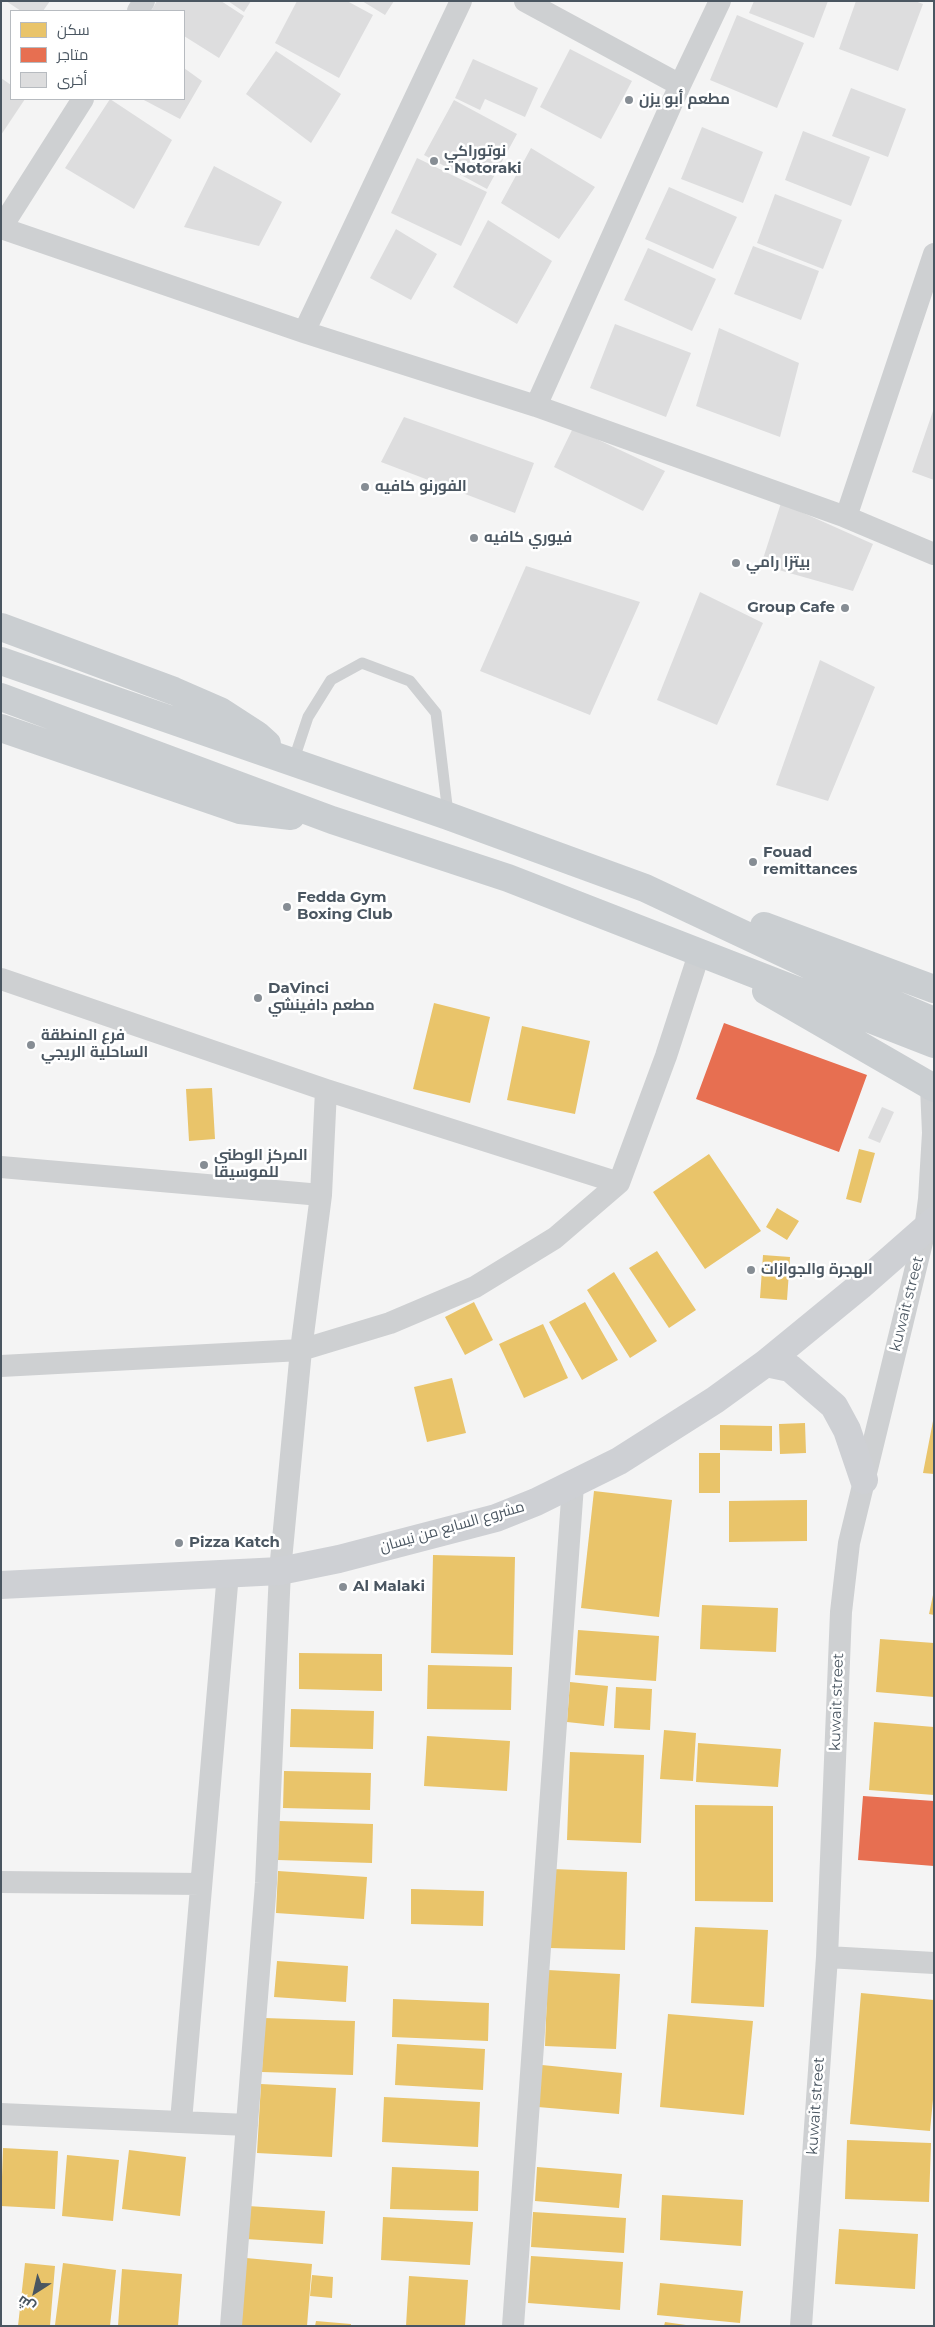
<!DOCTYPE html>
<html>
<head>
<meta charset="utf-8">
<style>
	body { margin:0 }
	#map { position:relative; width:935px; height:2327px; overflow:hidden; background:#f4f4f4; font-family:Montserrat,Cairo,sans-serif }
	canvas { display:block }
	.frame { position:absolute; inset:0; border:2px solid #4a5661; pointer-events:none }
	.legend { position:absolute; left:10px; top:10px; width:175px; height:90px; box-sizing:border-box; background:#fff; border:1px solid #b7bbc0; margin:0; padding:6px 9px; list-style:none; font-size:15px; color:#4a5661 }
	.legend li { display:flex; align-items:center; gap:10px; height:25px }
	.legend b { width:25px; border:1px solid #b7bbc0 }
	.north { position:absolute; left:10px; top:2267px; width:50px; height:50px; -webkit-text-stroke:4px #fff; paint-order:stroke; rotate:215deg; font-size:14px; font-weight:700; line-height:20px; text-align:center; color:#4a5661 }
	.north::after { content:''; display:block; margin:auto; width:18px; height:22px; background:#4a5661; clip-path:polygon(50% 0,100% 100%,50% 72%,0 100%) }
</style>
</head>
<body>
<div id="map">
<canvas width="935" height="2327"></canvas>
<div class="frame"></div>
<ul class="legend">
<li><b style="height:14px;background:#e9c46a"></b>سكن</li>
<li><b style="height:14px;background:#e76f51"></b>متاجر</li>
<li><b style="height:14px;background:#ddddde"></b>أخرى</li>
</ul>
<div class="north">ش</div>
</div>
<script>
const g = document.querySelector('canvas').getContext('2d');
g.lineJoin = 'round';
function paint(path, color) { g.fillStyle = color; g.fill(path, 'evenodd'); }
const toPath = rows => new Path2D(rows.map(r => 'M' + r).join(''));
function stroke(path, color, width, dash) { g.strokeStyle = color; g.lineWidth = width; g.lineCap = dash ? 'butt' : 'round'; g.setLineDash(dash || []); g.stroke(path); }
function label(font, color, halo, rows, align = 'center') {
  g.font = font + ' Montserrat,Cairo,sans-serif'; g.lineWidth = 5; g.setLineDash([]); g.textBaseline = 'middle'; g.strokeStyle = halo; g.fillStyle = color; for (const [text, x, y, turn = 0] of rows) {
    g.save(); g.translate(x, y); g.rotate((+turn || 0) * Math.PI / 180); g.textAlign = isNaN(turn) ? turn : align; if (halo) g.strokeText(text, 0, 0); g.fillText(text, 0, 0); g.restore();
  }
}
paint(toPath([
	[434,1003,490,1017,470,1103,413,1089],
	[522,1026,590,1041,575,1114,507,1100],
	[212,1088,215,1139,189,1141,186,1089],
	[859,1149,875,1153,861,1203,846,1199],
	[709,1154,761,1231,705,1269,653,1192],
	[777,1208,799,1221,787,1240,766,1227],
	[657,1251,696,1310,669,1328,629,1268],
	[763,1255,790,1257,787,1300,760,1298],
	[614,1272,657,1341,630,1358,587,1290],
	[474,1302,493,1340,465,1355,445,1317],
	[585,1302,618,1360,582,1380,549,1322],
	[543,1324,568,1378,524,1398,499,1344],
	[452,1378,466,1433,427,1442,414,1387],
	[933,1421,934,1421,934,1474,923,1473],
	[805,1423,806,1453,780,1454,779,1424],
	[720,1425,772,1426,772,1451,720,1450],
	[699,1453,720,1453,720,1493,699,1493],
	[594,1491,672,1500,659,1617,581,1608],
	[807,1500,807,1541,729,1542,729,1501],
	[433,1555,515,1557,513,1655,431,1653],
	[933,1595,934,1595,934,1615,929,1614],
	[702,1605,778,1608,776,1652,700,1649],
	[578,1630,659,1636,656,1681,575,1675],
	[880,1639,934,1643,934,1697,876,1692],
	[299,1653,382,1654,382,1691,299,1689],
	[428,1665,512,1667,511,1710,427,1709],
	[570,1682,608,1686,604,1726,567,1722],
	[616,1687,652,1689,650,1730,614,1728],
	[291,1709,374,1711,373,1749,290,1747],
	[874,1722,934,1727,934,1795,869,1790],
	[664,1730,696,1733,693,1781,660,1779],
	[427,1736,510,1741,507,1791,424,1786],
	[698,1743,781,1749,778,1787,696,1782],
	[570,1752,644,1755,641,1843,567,1840],
	[284,1771,371,1773,370,1810,283,1808],
	[695,1805,773,1806,773,1902,695,1901],
	[279,1821,373,1824,372,1863,278,1860],
	[552,1869,627,1872,625,1950,550,1948],
	[278,1871,367,1877,364,1919,276,1913],
	[411,1889,484,1891,483,1926,411,1924],
	[695,1927,768,1930,764,2007,691,2003],
	[277,1961,348,1966,346,2002,274,1997],
	[548,1970,620,1974,616,2049,545,2046],
	[861,1993,934,2000,934,2089,930,2131,850,2124],
	[393,1999,489,2003,488,2041,392,2037],
	[668,2014,753,2021,744,2115,660,2107],
	[264,2018,355,2021,353,2075,262,2072],
	[397,2044,485,2049,483,2090,395,2085],
	[542,2065,622,2073,619,2114,538,2107],
	[261,2084,336,2088,332,2157,257,2153],
	[384,2097,480,2102,478,2147,382,2142],
	[847,2140,931,2143,929,2202,845,2199],
	[3,2148,58,2151,55,2209,1,2206],
	[129,2150,186,2157,180,2216,122,2209],
	[67,2155,119,2160,113,2221,62,2216],
	[392,2167,479,2171,478,2211,390,2209],
	[537,2167,622,2174,619,2208,535,2201],
	[662,2195,743,2200,741,2246,660,2240],
	[248,2206,325,2211,323,2244,246,2239],
	[533,2212,626,2218,624,2253,531,2247],
	[383,2217,473,2222,470,2265,381,2260],
	[839,2229,918,2234,915,2289,835,2284],
	[531,2256,623,2262,620,2310,528,2303],
	[246,2258,312,2264,307,2326,241,2326],
	[25,2263,55,2266,50,2326,18,2326],
	[63,2263,116,2270,110,2326,55,2325],
	[122,2269,182,2274,178,2326,118,2326],
	[312,2275,333,2277,332,2298,310,2296],
	[409,2276,468,2280,465,2326,406,2326],
	[660,2283,743,2291,740,2323,657,2315],
	[316,2321,351,2324,351,2326,315,2326],
	[665,2322,686,2325,686,2326,664,2326]
]), '#e9c46a');
paint(toPath([
	[724,1023,867,1075,839,1152,696,1099],
	[863,1796,934,1801,934,1866,858,1860]
]), '#e76f51');
paint(toPath([
	[6,1,50,1,43,11,21,11],
	[157,1,221,1,244,16,219,58,184,36,184,11,151,11],
	[228,1,251,1,244,12],
	[297,1,347,1,373,15,339,78,275,43],
	[362,1,394,1,385,15],
	[754,1,828,1,814,38,749,13],
	[856,1,915,1,923,4,898,71,839,49],
	[737,15,804,43,777,108,710,80],
	[570,49,632,81,601,139,540,107],
	[276,51,341,94,311,143,246,94],
	[473,59,538,88,525,117,485,99,480,110,455,98],
	[184,68,202,81,180,119,142,99,184,99],
	[1,78,11,85,11,99,25,99,1,135],
	[851,88,906,109,888,157,832,136],
	[110,99,172,140,134,209,65,168],
	[454,100,517,134,487,189,424,155],
	[702,127,763,152,743,203,681,179],
	[803,131,870,157,851,206,785,180],
	[531,148,595,187,559,239,501,203],
	[417,158,487,192,461,246,391,213],
	[214,166,282,202,259,246,184,227],
	[669,187,737,217,713,269,645,239],
	[775,194,842,220,823,269,757,243],
	[488,220,552,261,517,324,453,287],
	[396,229,437,254,411,300,370,278],
	[753,246,819,271,801,320,734,294],
	[648,248,716,279,692,331,624,300],
	[615,324,691,353,666,417,590,388],
	[719,328,799,363,780,437,696,406],
	[933,411,934,411,934,480,912,472],
	[404,417,534,463,515,513,381,462],
	[573,428,665,471,643,511,554,467],
	[781,503,873,544,853,591,761,565],
	[526,566,640,602,590,715,480,671],
	[700,592,763,623,717,725,657,700],
	[820,660,875,687,828,801,776,785],
	[882,1107,894,1112,880,1143,868,1138]
]), '#ddddde');
stroke(toPath([
	[293,762,308,717,331,680,362,663,410,681,436,713,448,814]
]), '#ced0d2', 11);
stroke(toPath([
	[525,1,680,85],
	[138,11,144,1],
	[83,99,1,228,304,332,536,406,846,517,934,554],
	[304,332,461,1],
	[536,406,680,85,720,1],
	[846,517,934,254],
	[1,979,326,1090,619,1183],
	[1,1167,321,1195],
	[1,1366,301,1350,390,1323,475,1287,555,1238,619,1183,666,1056,700,951],
	[1,1882,201,1884],
	[827,1957,934,1963],
	[1,2114,247,2125],
	[181,2121,228,1573],
	[231,2326,266,1883,280,1571,301,1350,321,1195,326,1090],
	[513,2326,573,1485],
	[801,2326,827,1957,841,1612,849,1543,925,1230,929,1199,933,1133,931,1087]
]), '#ced0d2', 22);
stroke(toPath([
	[766,1363,790,1368,834,1406,847,1430,864,1480],
	[1,1585,280,1571,339,1559,496,1518,536,1502,619,1461,715,1400,766,1363,860,1286,934,1221]
]), '#ced0d4', 28);
stroke(toPath([
	[1,627,174,691,220,711,257,735,267,744],
	[1,661,448,816,645,888,877,997,934,1021],
	[1,697,332,820,508,878,934,1044],
	[1,728,240,810,291,816],
	[764,926,934,989],
	[766,991,934,1088]
]), '#caced1', 28);
for (const [x, y, r, color] of [
	[629,100,5,"#868d94"],
	[434,161,5,"#868d94"],
	[365,487,5,"#868d94"],
	[474,538,5,"#868d94"],
	[736,563,5,"#868d94"],
	[845,608,5,"#868d94"],
	[753,862,5,"#868d94"],
	[287,907,5,"#868d94"],
	[258,998,5,"#868d94"],
	[31,1045,5,"#868d94"],
	[204,1165,5,"#868d94"],
	[751,1270,5,"#868d94"],
	[179,1543,5,"#868d94"],
	[343,1587,5,"#868d94"]
]) { const dot = new Path2D(); dot.arc(x, y, r, 0, 2 * Math.PI); g.fillStyle = color; g.fill(dot); stroke(dot, '#fff', 2); }
label('bold 15px', '#4a5661', '#fff', [
	["مطعم أبو يزن",639,100],
	["نوتوراكي",444,152],
	["- Notoraki",444,169],
	["الفورنو كافيه",375,487],
	["فيوري كافيه",484,538],
	["بيتزا رامي",746,563],
	["Group Cafe",835,608,"right"],
	["Fouad",763,853],
	["remittances",763,870],
	["Fedda Gym",297,898],
	["Boxing Club",297,915],
	["DaVinci",268,989],
	["مطعم دافينشي",268,1006],
	["فرع المنطقة",41,1036],
	["الساحلية الريجي",41,1053],
	["المركز الوطني",214,1156],
	["للموسيقا",214,1173],
	["الهجرة والجوازات",761,1270],
	["Pizza Katch",189,1543],
	["Al Malaki",353,1587]
], 'left');
label('15px', '#4a5661', '#fff', [
	["kuwait street",907,1304,-76],
	["مشروع السابع من نيسان",452,1527,-16],
	["kuwait street",837,1702,-88],
	["kuwait street",816,2106,-86]
]);
</script>
</body>
</html>
